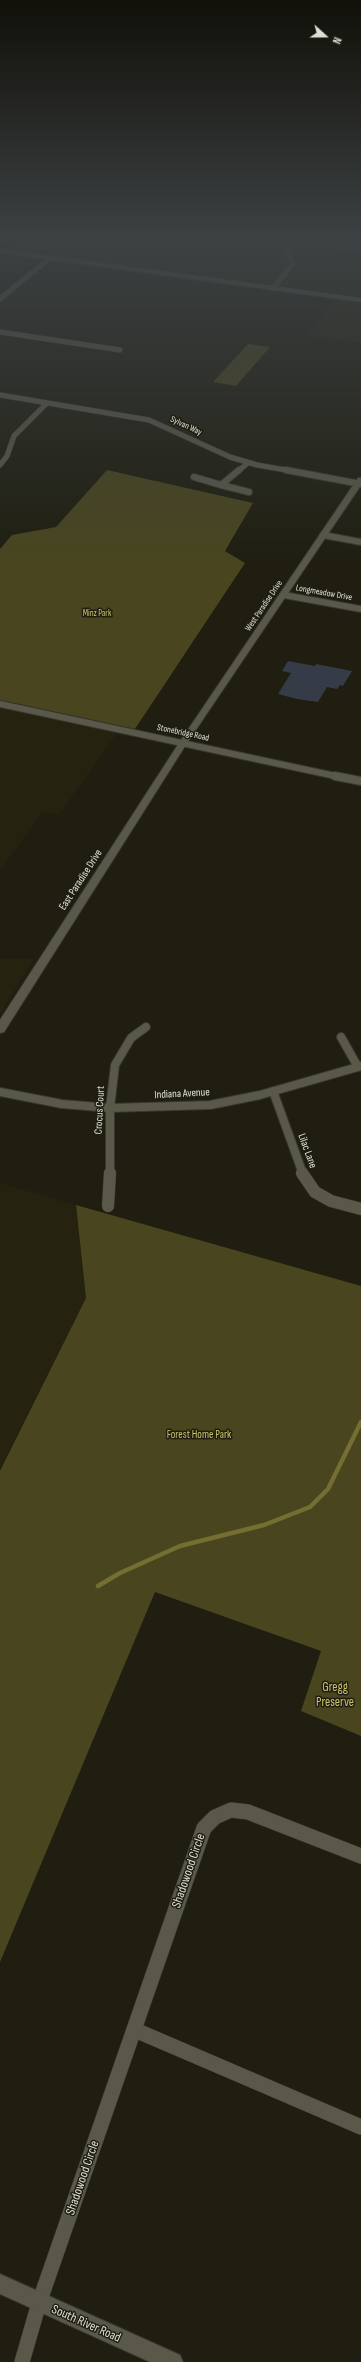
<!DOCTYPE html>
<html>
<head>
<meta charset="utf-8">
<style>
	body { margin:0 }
	#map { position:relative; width:361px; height:2362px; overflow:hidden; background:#1f1e11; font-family:"Sofia Sans Condensed",sans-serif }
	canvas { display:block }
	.north { position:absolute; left:305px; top:16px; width:40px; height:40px; -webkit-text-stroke:3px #1f1e11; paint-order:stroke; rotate:111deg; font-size:11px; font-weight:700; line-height:16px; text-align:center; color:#e0dfd7 }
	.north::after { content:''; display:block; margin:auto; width:14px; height:18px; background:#e0dfd7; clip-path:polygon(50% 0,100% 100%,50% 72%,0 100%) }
</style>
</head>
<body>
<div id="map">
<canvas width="361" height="2362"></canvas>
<div class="north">N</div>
</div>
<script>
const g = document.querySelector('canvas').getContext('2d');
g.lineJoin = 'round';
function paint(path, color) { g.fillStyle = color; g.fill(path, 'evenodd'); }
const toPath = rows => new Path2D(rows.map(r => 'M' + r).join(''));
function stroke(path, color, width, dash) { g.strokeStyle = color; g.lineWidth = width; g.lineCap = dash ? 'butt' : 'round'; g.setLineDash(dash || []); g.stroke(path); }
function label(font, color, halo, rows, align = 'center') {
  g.font = font + ' "Sofia Sans Condensed",sans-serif'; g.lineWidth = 3; g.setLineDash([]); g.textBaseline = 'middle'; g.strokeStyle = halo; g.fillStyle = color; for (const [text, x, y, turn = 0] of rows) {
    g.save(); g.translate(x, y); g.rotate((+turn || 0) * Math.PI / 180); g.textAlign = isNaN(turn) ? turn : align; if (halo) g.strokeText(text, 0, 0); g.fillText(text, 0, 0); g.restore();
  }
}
paint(toPath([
	[26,236,361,236,361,296,8,250],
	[336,300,361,304,361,343,308,336],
	[0,707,117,733,59,815,42,812,0,871],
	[0,959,34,959,0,1014],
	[0,1183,76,1205,86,1298,0,1471]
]), '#25230f');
paint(toPath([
	[248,344,270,347,236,386,213,382],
	[107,470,253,503,225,551,245,563,135,729,0,700,0,549,12,535,56,527],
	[76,1205,361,1286,361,1736,301,1711,321,1651,155,1592,0,1962,0,1471,86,1298]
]), '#48451f');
stroke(toPath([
	[98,1586,120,1573,180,1546,264,1525,310,1507,328,1489,361,1422]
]), '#746e33', 4.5);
paint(toPath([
	[325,236,361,236,361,253,315,247],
	[288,661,315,666,316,664,352,671,343,686,340,685,337,689,327,687,318,702,297,699,278,694,291,673,282,671]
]), '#353c48');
const streetFar4 = toPath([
	[273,288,293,264,284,246,293,236],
	[0,299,50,258],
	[0,332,120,350],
	[0,395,149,420,230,457,257,465,292,471],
	[0,465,7,456,14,436,47,403],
	[238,471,248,463]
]);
const streetFar3 = toPath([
	[286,470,361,484],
	[194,477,221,485,239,470],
	[221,485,249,492],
	[323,535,361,542],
	[284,595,361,609],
	[0,704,340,777]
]);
const streetFar2 = toPath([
	[335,776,361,781],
	[341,1037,358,1067],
	[273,1091,303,1174],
	[0,1092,62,1104,110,1108,210,1105,260,1095,361,1066],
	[110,1174,110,1108,115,1065,131,1038,146,1027]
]);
const streetFar1 = toPath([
	[302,1173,315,1192,331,1201,361,1209],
	[108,1206,110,1173]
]);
const street = toPath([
	[135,2030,361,2127],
	[22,2362,39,2303,204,1828,215,1817,231,1810,248,1812,361,1856]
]);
const secondary = toPath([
	[0,249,361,298,361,302,0,253,0,249],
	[358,478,361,478,361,485,187,743,4,1032,0,1033,0,1020,179,743,358,478],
	[0,2274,180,2355,183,2362,150,2362,0,2294,0,2274]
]);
stroke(streetFar4, '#383730', 6);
stroke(streetFar3, '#383730', 8);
stroke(streetFar2, '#383730', 10);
stroke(streetFar1, '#383730', 13);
stroke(street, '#383730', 16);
stroke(secondary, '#383730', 2);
stroke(streetFar4, '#595849', 5);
stroke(streetFar3, '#595849', 6);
stroke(streetFar2, '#595849', 8);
stroke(streetFar1, '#595849', 12);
stroke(street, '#595849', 15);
paint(secondary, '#595849');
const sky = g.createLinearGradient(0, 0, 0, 567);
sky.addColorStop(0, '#111009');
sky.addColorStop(0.42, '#3c4143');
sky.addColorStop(1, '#3c414300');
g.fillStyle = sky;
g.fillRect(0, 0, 361, 567);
label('9px', '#e0dfd7', '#1f1e11', [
	["Sylvan Way",186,426,25],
	["Longmeadow Drive",324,593,10],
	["West Paradise Drive",264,606,-56],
	["Stonebridge Road",183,733,12]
]);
label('9px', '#cbc36b', '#1f1e11', [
	["Minz Park",97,614]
]);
label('11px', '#e0dfd7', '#1f1e11', [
	["East Paradise Drive",81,880,-57],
	["Indiana Avenue",182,1094,-3],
	["Crocus Court",100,1110,-87],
	["Lilac Lane",307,1151,70]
]);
label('11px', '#cbc36b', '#1f1e11', [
	["Forest Home Park",199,1435]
]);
label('13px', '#cbc36b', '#1f1e11', [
	["Gregg",335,1688],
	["Preserve",335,1703]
]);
label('13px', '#e0dfd7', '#1f1e11', [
	["Shadowood Circle",189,1871,-71],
	["Shadowood Circle",83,2178,-71],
	["South River Road",86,2324,24]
]);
</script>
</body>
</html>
